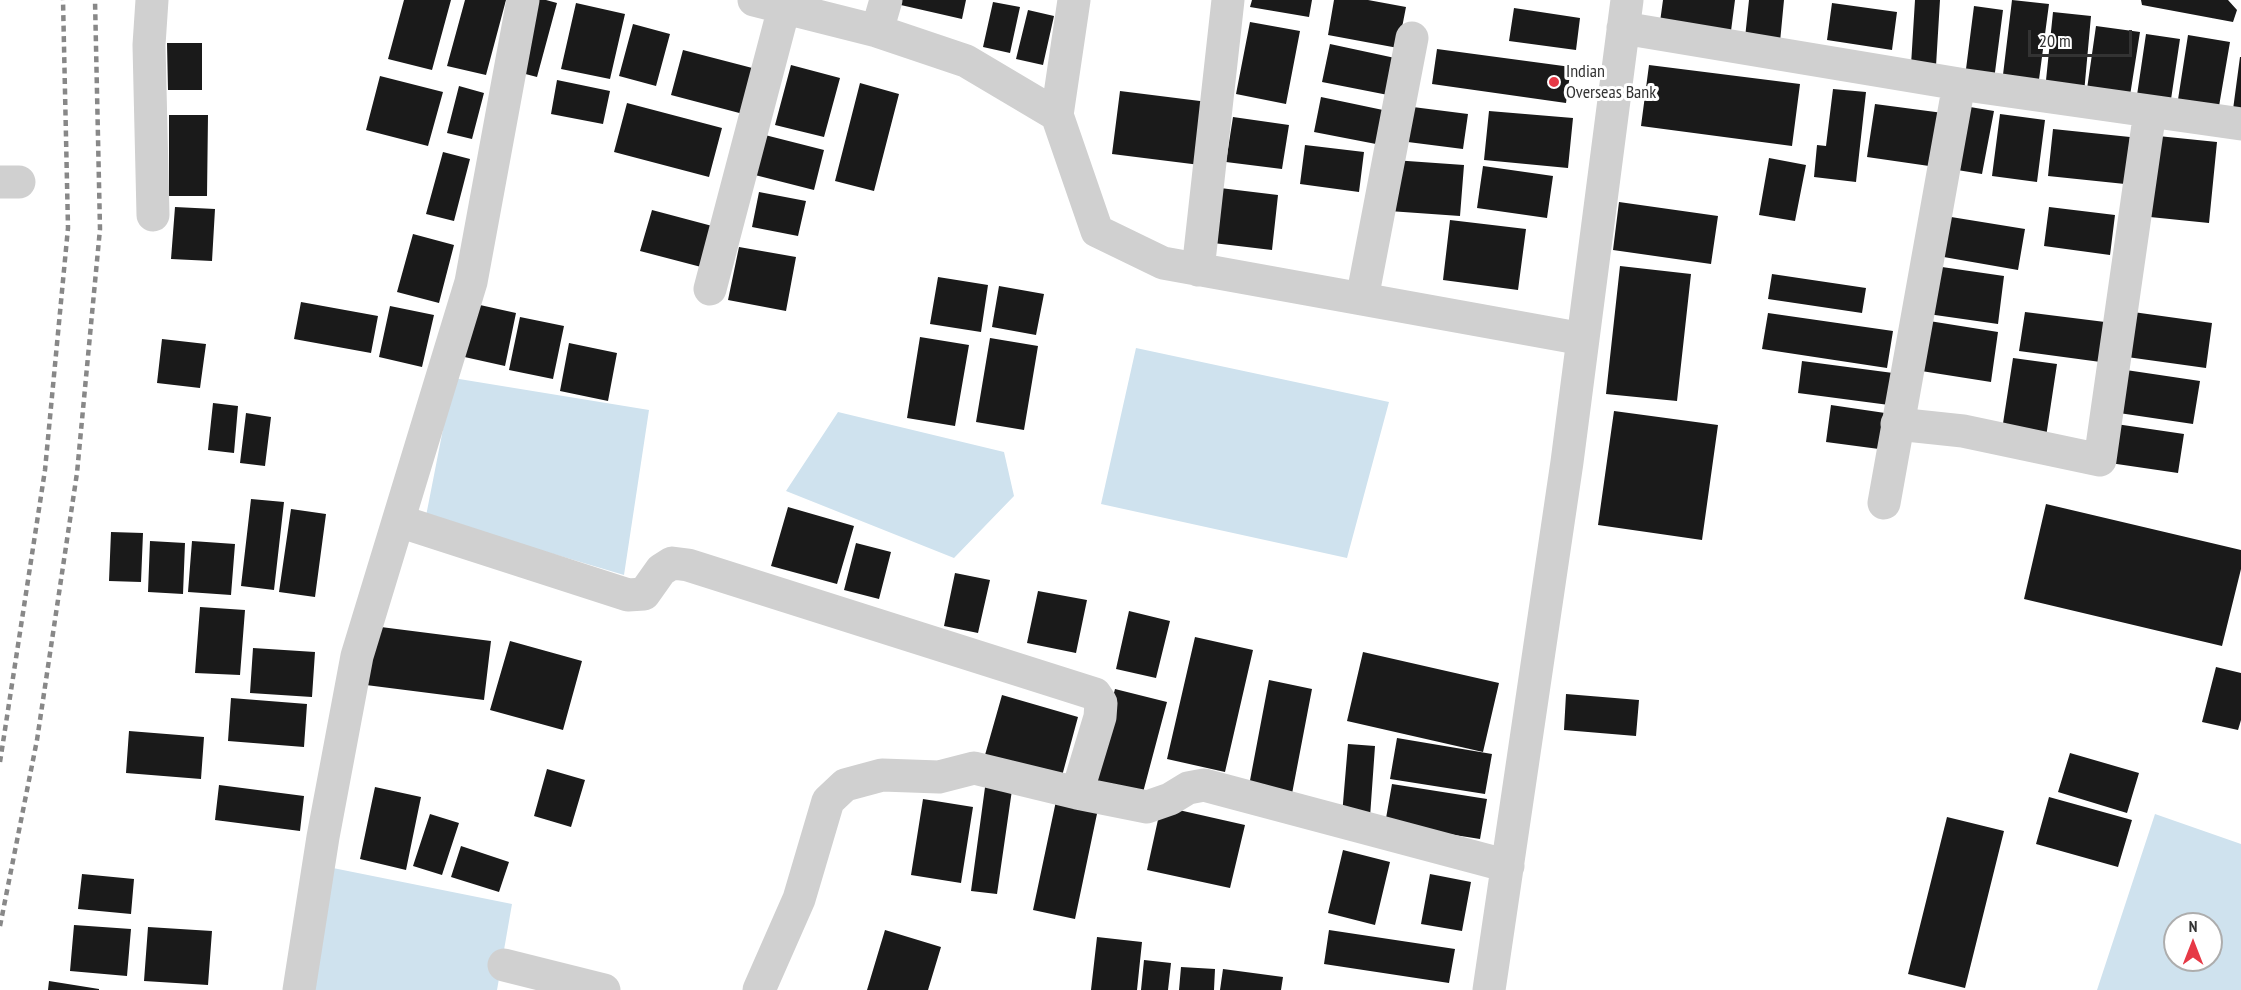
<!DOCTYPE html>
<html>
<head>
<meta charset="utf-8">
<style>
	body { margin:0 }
	#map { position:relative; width:2241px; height:990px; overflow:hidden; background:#fff; font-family:"PT Sans Narrow",sans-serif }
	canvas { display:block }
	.north { position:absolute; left:2163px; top:912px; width:60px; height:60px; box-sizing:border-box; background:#fff; border:2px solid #adadad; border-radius:50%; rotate:0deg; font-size:16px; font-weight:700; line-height:24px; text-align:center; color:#333 }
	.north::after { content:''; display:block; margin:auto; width:21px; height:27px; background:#e63946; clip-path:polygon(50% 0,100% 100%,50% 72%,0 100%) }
	.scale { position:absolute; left:2028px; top:30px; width:104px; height:27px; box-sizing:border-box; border:3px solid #333; border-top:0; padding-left:8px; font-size:18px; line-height:21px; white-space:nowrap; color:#333; -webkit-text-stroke:4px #fff; paint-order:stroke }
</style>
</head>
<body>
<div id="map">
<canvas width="2241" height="990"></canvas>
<div class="north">N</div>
<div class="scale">20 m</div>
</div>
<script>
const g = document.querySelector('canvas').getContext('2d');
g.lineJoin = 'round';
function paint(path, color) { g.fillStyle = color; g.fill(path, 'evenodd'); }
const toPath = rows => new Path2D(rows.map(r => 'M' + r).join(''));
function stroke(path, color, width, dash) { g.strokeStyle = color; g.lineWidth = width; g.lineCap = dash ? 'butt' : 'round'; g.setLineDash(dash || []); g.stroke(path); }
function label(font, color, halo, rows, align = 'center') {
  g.font = font + ' "PT Sans Narrow",sans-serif'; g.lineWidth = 6; g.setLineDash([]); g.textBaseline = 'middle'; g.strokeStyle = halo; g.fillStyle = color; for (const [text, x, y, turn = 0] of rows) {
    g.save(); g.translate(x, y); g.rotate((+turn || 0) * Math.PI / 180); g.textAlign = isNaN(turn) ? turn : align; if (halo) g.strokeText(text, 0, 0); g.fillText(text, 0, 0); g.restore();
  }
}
paint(toPath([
	[1136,348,1389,402,1347,558,1101,504],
	[453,378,649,410,624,575,426,516],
	[838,412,1004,452,1014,496,954,558,786,491],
	[2155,814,2241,844,2241,990,2097,990],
	[2175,924,2211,924,2211,960,2175,960],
	[313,864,512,904,497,990,297,990]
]), '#cfe2ee');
paint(toPath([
	[404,0,451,0,432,70,388,59],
	[465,0,506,0,486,75,447,66],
	[529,0,546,0,557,3,537,77,510,70],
	[893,0,966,0,962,19,892,3],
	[1252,0,1312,0,1309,17,1250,7],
	[1334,0,1368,0,1406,7,1398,48,1328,35],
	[1663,0,1735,0,1731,31,1660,22],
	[1749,0,1784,0,1780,42,1745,38],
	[1915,0,1940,0,1936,66,1911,65],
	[2012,0,2049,4,2038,87,2002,83],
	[2141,0,2228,0,2237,10,2233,22,2142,5],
	[993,2,1020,7,1010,53,983,47],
	[576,3,625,14,610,79,561,69],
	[1832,3,1897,12,1892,50,1827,40],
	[1974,6,2003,10,1994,80,1965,77],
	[1514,8,1580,18,1576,50,1509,41],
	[1028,10,1054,16,1043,65,1016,59],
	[2053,12,2091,16,2084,93,2045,90],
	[1250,22,1300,31,1286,104,1236,94],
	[633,24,670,34,656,86,619,76],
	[2096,26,2140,32,2129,102,2086,96],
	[2146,34,2180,39,2170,106,2136,102],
	[2188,35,2230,42,2218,112,2177,106],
	[167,43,202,43,202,90,168,90],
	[1330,44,1395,58,1388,95,1322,82],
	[1437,49,1571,67,1566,103,1432,84],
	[683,50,760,70,747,115,671,95],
	[2240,57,2241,57,2241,118,2232,117],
	[791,65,840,78,824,137,775,125],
	[1649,65,1800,84,1792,146,1641,126],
	[380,76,443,92,428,146,366,130],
	[557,80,610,91,603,124,551,114],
	[860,83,899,94,874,191,835,181],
	[459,86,484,93,472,139,447,133],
	[1833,89,1866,92,1856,182,1814,177,1817,145,1826,146],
	[1120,91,1208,102,1200,165,1112,154],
	[1321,97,1383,110,1376,144,1314,132],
	[627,103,722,128,709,177,614,152],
	[1875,104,1943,113,1936,167,1867,157],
	[1405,106,1468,114,1463,149,1400,141],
	[1964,106,1994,111,1982,174,1951,169],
	[1489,111,1573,118,1568,168,1484,160],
	[2000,114,2045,120,2037,182,1992,176],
	[169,115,208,115,207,196,169,196],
	[1233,117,1289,125,1282,169,1226,162],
	[2053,129,2130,137,2125,184,2048,176],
	[765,135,824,150,814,190,755,175],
	[2158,136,2217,142,2209,223,2150,217],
	[1305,145,1364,152,1359,192,1300,184],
	[443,152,470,159,454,221,426,214],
	[1769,158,1806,165,1795,221,1759,215],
	[1393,160,1464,165,1460,216,1389,211],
	[1483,166,1553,176,1547,218,1477,208],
	[1220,188,1278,195,1272,250,1213,243],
	[759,192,806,201,798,236,752,227],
	[1619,202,1718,216,1711,264,1613,250],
	[175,207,215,209,212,261,171,259],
	[2049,207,2115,215,2110,255,2044,246],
	[652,210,716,227,705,268,640,251],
	[1945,216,2025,229,2018,270,1938,256],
	[1450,220,1526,229,1518,290,1443,280],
	[413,234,454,245,439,303,397,292],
	[739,247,796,257,786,311,728,300],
	[1620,266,1691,274,1677,401,1606,394],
	[1935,266,2004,276,1998,324,1928,314],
	[1772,274,1866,288,1862,313,1768,299],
	[938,277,988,285,981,332,930,324],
	[999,286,1044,294,1036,335,992,327],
	[301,302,378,316,371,353,294,339],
	[471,303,516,313,505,366,460,356],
	[390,306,434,315,422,367,379,357],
	[2025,312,2113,323,2108,363,2019,351],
	[2133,312,2212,323,2206,368,2127,357],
	[1768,313,1893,331,1887,368,1762,349],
	[520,317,564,326,553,379,509,370],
	[1923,320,1998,332,1991,382,1915,370],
	[920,337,969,345,955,426,907,418],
	[990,338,1038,346,1024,430,976,422],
	[162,339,206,344,200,388,157,383],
	[569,343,617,353,608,401,560,391],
	[2013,358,2057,364,2046,437,2002,430],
	[1802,361,1893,373,1889,405,1798,393],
	[2126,370,2200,381,2193,424,2119,413],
	[213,403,238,406,234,453,208,450],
	[1831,405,1885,413,1879,449,1826,442],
	[1614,411,1718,425,1702,540,1598,525],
	[246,413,271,417,265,466,240,463],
	[2116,424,2184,434,2178,473,2110,463],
	[251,499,284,502,274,590,241,586],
	[2046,504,2241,550,2241,569,2222,646,2024,599],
	[788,507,854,526,837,584,771,566],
	[291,509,326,514,315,597,279,592],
	[111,532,143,533,141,582,109,581],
	[150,541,185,543,183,594,148,592],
	[192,541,235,544,231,595,188,592],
	[856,543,891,552,879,599,844,590],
	[955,573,990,580,978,633,944,626],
	[1038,591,1087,600,1076,653,1027,643],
	[200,607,245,610,240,675,195,673],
	[1129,611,1170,621,1156,678,1116,669],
	[373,626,491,641,484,700,366,685],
	[1195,637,1253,650,1225,772,1167,759],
	[510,641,582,661,563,730,490,710],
	[253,648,315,652,312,697,250,693],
	[1363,652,1499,683,1483,752,1347,721],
	[2216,667,2241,673,2241,720,2238,730,2202,722],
	[1269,680,1312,689,1291,799,1248,791],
	[1115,689,1167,702,1141,800,1090,787],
	[1566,694,1639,700,1636,736,1564,730],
	[1002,695,1078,717,1062,776,985,755],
	[231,698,307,704,304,747,228,741],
	[129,731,204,737,201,779,126,773],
	[1397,738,1492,754,1485,794,1390,779],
	[1348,744,1375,746,1370,817,1342,815],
	[2070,753,2139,773,2127,813,2058,792],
	[547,769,585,780,571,827,534,816],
	[986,780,1013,783,997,894,971,891],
	[1392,784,1487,799,1480,839,1385,824],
	[219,785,304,796,300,831,215,820],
	[375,787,421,797,406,870,360,859],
	[2049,797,2132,820,2118,867,2036,844],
	[923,799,973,807,961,883,911,875],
	[1056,801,1098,809,1075,919,1033,910],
	[1161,806,1245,825,1230,888,1147,870],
	[430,814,459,823,442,875,413,866],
	[1947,817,2004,831,1965,988,1908,974],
	[461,846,509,862,499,892,451,877],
	[1343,850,1390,862,1375,925,1328,913],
	[82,874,134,879,131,914,78,909],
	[1430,874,1471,882,1462,931,1421,924],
	[74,925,131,929,127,976,70,971],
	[148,927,212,931,208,985,144,981],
	[885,930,941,947,928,990,867,990],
	[1329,930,1455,949,1449,983,1324,964],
	[1097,937,1142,942,1137,990,1091,990],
	[1144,960,1171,963,1168,990,1141,990],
	[1181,967,1215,969,1214,990,1179,990],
	[1223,969,1283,977,1281,990,1220,990],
	[49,981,99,989,99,990,48,990]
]), '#1a1a1a');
stroke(toPath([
	[152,0,149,45,153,215],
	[754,0,877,31,966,61,1057,115,1097,231,1163,263,1583,339],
	[1623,28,1959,84,2241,124],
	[877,31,886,0],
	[1057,115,1074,0],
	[0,182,19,182],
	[1198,270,1228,0],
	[710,289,784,8],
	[1362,299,1412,38],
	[1897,424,1963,431,2100,460,2150,111],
	[1884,503,1959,84],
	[399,521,628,595,644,594,661,570,672,563,688,565,1095,694,1101,703,1100,717,1077,793],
	[504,965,604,990],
	[299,990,323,837,357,656,471,282,523,0],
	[759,990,799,899,828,801,845,785,882,775,939,777,974,768,1077,793,1147,807,1170,799,1188,788,1204,785,1508,866],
	[1489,990,1567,462,1627,0]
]), '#d0d0d0', 33);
stroke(toPath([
	[0,762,45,470,68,228,63,0],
	[0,926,37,740,77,473,100,229,95,0]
]), '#888', 4.5, [6, 4.5]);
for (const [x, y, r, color] of [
	[1554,82,6,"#e63946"]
]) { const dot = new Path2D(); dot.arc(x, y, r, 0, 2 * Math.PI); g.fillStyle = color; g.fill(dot); stroke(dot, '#fff', 2); }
label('18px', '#333', '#fff', [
	["Indian",1566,72],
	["Overseas Bank",1566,93]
], 'left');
</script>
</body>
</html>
